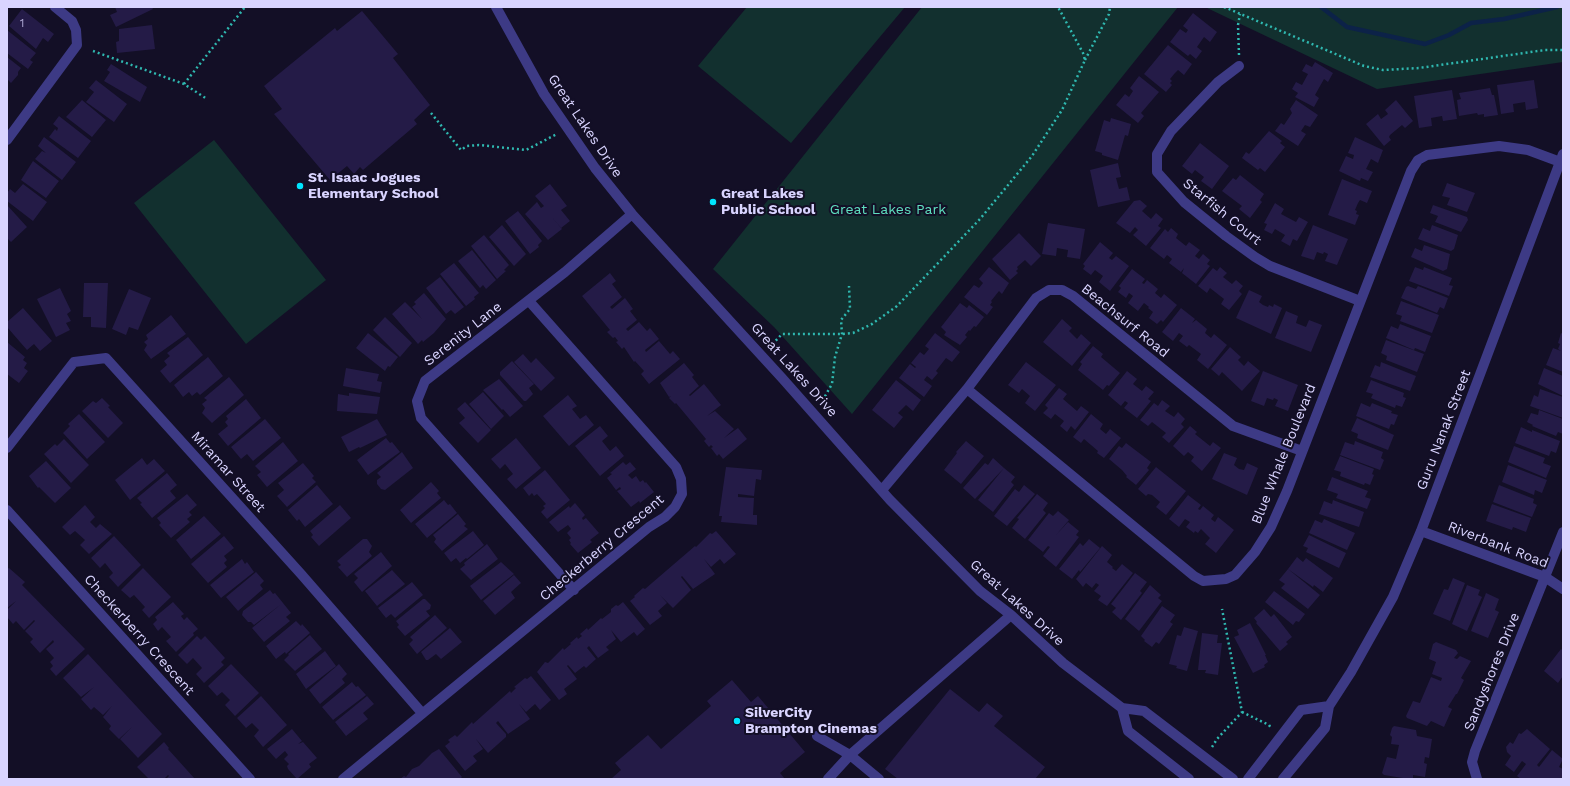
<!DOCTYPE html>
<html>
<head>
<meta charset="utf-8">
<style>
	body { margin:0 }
	#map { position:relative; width:1570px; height:786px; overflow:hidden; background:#130f26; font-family:"Work Sans",sans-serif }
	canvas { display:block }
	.frame { position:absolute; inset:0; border:8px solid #d9d4ff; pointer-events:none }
</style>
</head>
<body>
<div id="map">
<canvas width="1570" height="786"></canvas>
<div class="frame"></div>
</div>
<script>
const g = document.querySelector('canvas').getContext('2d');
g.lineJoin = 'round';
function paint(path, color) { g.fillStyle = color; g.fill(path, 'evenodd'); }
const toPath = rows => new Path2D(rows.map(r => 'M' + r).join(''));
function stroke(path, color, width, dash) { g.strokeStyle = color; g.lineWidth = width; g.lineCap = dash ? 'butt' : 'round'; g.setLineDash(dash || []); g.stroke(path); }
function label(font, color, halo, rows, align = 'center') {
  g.font = font + ' "Work Sans",sans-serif'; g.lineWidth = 4; g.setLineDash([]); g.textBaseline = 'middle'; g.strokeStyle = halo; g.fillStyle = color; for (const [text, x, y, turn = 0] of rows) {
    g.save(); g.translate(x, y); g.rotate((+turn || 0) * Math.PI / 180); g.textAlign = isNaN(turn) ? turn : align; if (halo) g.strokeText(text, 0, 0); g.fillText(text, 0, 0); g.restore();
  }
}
paint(toPath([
	[747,7,905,7,791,143,698,66],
	[922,7,1178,7,852,414,774,327,713,269],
	[1205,7,1563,7,1563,62,1377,89],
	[214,140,326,280,246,344,134,203]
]), '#12302f');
stroke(toPath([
	[1321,7,1347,27,1425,44,1449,35,1471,23,1504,19,1557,7]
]), '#0c2248', 4.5);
paint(toPath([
	[115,7,152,7,153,9,116,27,110,15,117,12],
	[22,9,54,34,48,42,43,38,36,49,9,26],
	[362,11,398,54,393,58,430,105,414,120,417,124,363,170,360,167,354,174,347,166,330,180,274,114,282,109,264,86,335,28,337,31],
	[1193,13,1217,32,1210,42,1204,37,1197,47,1202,51,1196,59,1190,54,1188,56,1170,42,1180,29,1186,33,1188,30,1183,26],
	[152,25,155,49,117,53,116,42,119,41,119,29],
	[7,30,36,53,30,60,33,62,28,69,7,53],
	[1168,45,1192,64,1184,75,1178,70,1175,73,1170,79,1172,81,1170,83,1172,85,1166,92,1144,74],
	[7,57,21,68,18,72,18,75,11,83,7,79],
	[1315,62,1333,73,1328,82,1324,79,1315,95,1319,98,1314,107,1295,97,1298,93,1292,89,1296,82,1302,85,1308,74,1302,71,1306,64,1312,67],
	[111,64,147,87,140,102,104,81,110,72,107,70],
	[1139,76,1159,92,1141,113,1144,116,1138,123,1116,105,1125,94,1129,97,1133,91,1130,88],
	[96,80,127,104,114,122,86,102,94,92,89,88],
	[1534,80,1538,108,1526,110,1525,102,1513,104,1514,112,1501,114,1497,85],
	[1490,88,1492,95,1494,95,1498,115,1484,117,1484,114,1478,115,1477,113,1459,116,1457,100,1461,99,1459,93],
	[1452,90,1457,119,1443,121,1442,116,1431,118,1432,126,1419,128,1414,96],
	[82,100,106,120,92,137,66,117],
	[1296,100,1318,115,1310,127,1305,125,1301,131,1306,134,1298,146,1275,131,1281,123,1284,125,1292,113,1290,109],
	[1396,100,1413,121,1405,128,1402,125,1390,135,1389,137,1391,140,1384,146,1366,124,1378,114,1381,119,1388,114,1385,110],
	[59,116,91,141,78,158,49,137,55,129,57,131,58,128,53,124],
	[1111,118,1131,124,1128,136,1125,135,1118,160,1102,155,1102,153,1095,151,1104,120,1110,122],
	[1269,131,1282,141,1280,143,1285,147,1265,172,1260,168,1258,170,1242,158,1246,152,1249,154],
	[44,137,76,162,62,180,35,159,42,151,46,153,38,146],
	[1355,137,1383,150,1378,163,1371,159,1366,169,1373,172,1368,181,1361,178,1360,181,1339,171,1346,156,1353,159,1354,155,1348,153],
	[1200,143,1229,166,1212,189,1201,181,1204,177,1195,170,1192,174,1182,166],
	[33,161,59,181,46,198,21,180],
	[1118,163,1121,177,1116,178,1119,189,1127,187,1130,200,1098,207,1090,170],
	[1240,175,1264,194,1260,200,1262,202,1250,218,1239,209,1242,206,1222,191,1233,178,1236,180],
	[1342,179,1372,191,1367,203,1360,200,1358,203,1355,210,1357,211,1356,214,1359,215,1355,225,1328,215],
	[1447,183,1475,193,1467,212,1447,205,1450,198,1442,196],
	[23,184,47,202,33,221,7,201,7,193,10,189,15,193],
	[550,184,567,206,561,210,570,221,561,228,551,216,562,229,548,240,525,214,537,202,541,208,544,206,535,196],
	[1140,200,1147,206,1142,211,1151,219,1156,213,1163,219,1158,226,1161,228,1146,246,1133,235,1138,230,1135,227,1130,233,1116,223,1134,201],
	[1275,203,1284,209,1281,214,1296,222,1299,217,1308,222,1297,241,1293,239,1290,246,1281,241,1285,235,1275,229,1272,234,1264,230,1267,224,1264,223],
	[7,205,27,227,11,242,7,238],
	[1433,205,1467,217,1468,220,1461,232,1435,222,1438,216,1430,213],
	[518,211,542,241,538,245,539,247,530,254,505,221],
	[1048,223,1085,229,1080,259,1067,257,1068,250,1057,248,1056,256,1042,254],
	[502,225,526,254,514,266,489,237],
	[1313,225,1348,239,1337,265,1325,261,1328,254,1324,252,1323,254,1317,252,1314,260,1301,256],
	[1432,225,1458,235,1454,249,1451,251,1418,239,1423,228,1430,231],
	[1171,228,1178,234,1176,238,1186,246,1189,242,1200,250,1195,256,1199,259,1203,254,1210,260,1207,264,1210,266,1196,284,1182,273,1184,268,1181,272,1169,263,1172,259,1167,255,1164,259,1150,248,1165,229,1168,232],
	[1019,233,1041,256,1031,266,1025,260,1017,267,1018,269,1016,271,1018,273,1010,280,992,259],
	[484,235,509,265,504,270,506,271,497,279,471,246],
	[1100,242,1113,253,1109,258,1112,260,1116,256,1129,266,1110,291,1099,282,1103,276,1095,270,1091,275,1083,269,1085,266,1083,264],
	[1424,245,1450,254,1447,269,1443,271,1411,257,1415,248,1422,251],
	[472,250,496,280,486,289,483,285,480,288,458,261],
	[454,263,479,293,474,297,475,299,466,306,440,274],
	[989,267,1009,283,1002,294,999,291,991,301,992,302,990,305,993,307,987,315,964,297,974,285,979,288,983,283,979,279],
	[1220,267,1227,273,1223,277,1232,284,1236,280,1243,286,1239,291,1242,294,1229,310,1221,304,1224,299,1210,288,1207,293,1198,286,1213,268,1217,271],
	[1415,267,1423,270,1424,267,1452,278,1449,285,1453,286,1449,296,1409,281],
	[1132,269,1145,279,1142,283,1144,284,1147,280,1158,289,1155,293,1161,298,1164,294,1177,305,1163,322,1161,320,1157,324,1149,318,1153,312,1148,308,1149,307,1144,303,1138,311,1128,303,1133,296,1129,293,1126,298,1118,292,1121,288,1119,286],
	[610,273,616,281,612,284,622,297,610,307,612,309,625,298,633,309,630,311,637,320,626,329,628,331,639,322,647,331,650,328,659,339,645,350,646,352,659,341,670,354,673,351,680,359,649,384,641,374,644,371,635,361,634,362,624,347,622,349,616,342,618,341,615,337,613,338,607,332,610,330,582,296],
	[440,277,464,307,455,314,451,310,446,314,426,288],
	[84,283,108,283,106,328,91,327,91,317,83,317],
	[1408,286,1416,289,1418,286,1448,298,1444,309,1440,307,1437,313,1401,298,1406,287],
	[60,288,71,311,67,314,71,321,66,323,70,330,56,337,37,299],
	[129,289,151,298,138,330,129,327,126,335,112,329],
	[1249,290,1262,296,1259,302,1263,305,1268,307,1269,305,1273,307,1274,304,1282,308,1271,334,1236,318],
	[424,293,446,319,434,333,423,342,422,340,418,344,392,314,405,302,422,319,412,307,416,304,414,302],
	[1401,301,1439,315,1432,333,1400,321,1402,316,1396,314],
	[960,303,967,308,969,305,984,317,976,327,974,326,970,331,969,330,965,335,967,337,960,345,944,335,946,332,941,327],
	[23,308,52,341,40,351,34,344,27,350,7,327,7,322],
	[1181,308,1195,319,1192,323,1196,320,1207,329,1205,333,1211,338,1214,334,1227,345,1208,369,1197,360,1201,354,1189,345,1187,347,1179,341,1183,336,1179,333,1173,341,1162,332],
	[1286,311,1298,316,1296,323,1306,327,1309,320,1322,325,1311,352,1275,338],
	[171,315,186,334,151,359,144,350,147,345,144,342,148,339,146,335],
	[385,317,412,343,400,357,373,330],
	[1062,319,1072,328,1069,331,1077,339,1081,334,1091,343,1072,366,1043,342],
	[1400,324,1431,336,1425,352,1415,348,1414,350,1386,338,1391,326,1398,329],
	[368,333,398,357,390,367,388,366,385,371,356,348],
	[935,333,960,352,952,362,946,358,936,371,938,373,932,380,927,376,924,380,932,386,924,397,899,378,910,364,915,368,916,367,911,363,920,352,924,355,929,349,925,346],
	[1561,333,1563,334,1563,372,1546,365,1553,348,1561,351,1558,349,1560,344,1558,343],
	[188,337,203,355,170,383,160,371,167,365,164,361,170,356,167,353],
	[1386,340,1424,354,1417,372,1386,360,1387,356,1381,353],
	[7,342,25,357,23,360,27,363,24,368,28,371,19,383,7,374],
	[1093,346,1103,354,1101,357,1120,373,1109,386,1107,385,1103,390,1078,370,1082,364,1080,362],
	[1230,347,1241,357,1238,360,1244,366,1248,361,1260,371,1242,391,1222,372,1219,376,1211,369],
	[523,354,531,363,536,358,555,378,541,391,514,362],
	[208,357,223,376,200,395,197,392,192,396,189,392,183,397,174,385],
	[512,361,534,384,529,388,533,394,526,401,524,401,500,375,500,372],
	[1026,362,1056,385,1035,411,1025,403,1030,396,1022,389,1019,393,1008,385],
	[1381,362,1416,376,1410,391,1370,377,1375,365,1380,367],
	[684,363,694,375,692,377,699,386,689,395,690,396,704,384,721,405,707,416,715,411,734,429,724,438,738,428,747,439,723,459,719,454,717,456,711,448,713,447,711,445,709,447,704,441,706,439,676,403,675,404,669,398,671,396,669,397,660,383],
	[346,368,379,374,377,381,382,382,380,393,343,386],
	[1544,368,1563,376,1563,396,1538,384],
	[1127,371,1137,379,1133,384,1142,391,1146,386,1154,392,1148,399,1151,401,1137,418,1124,408,1128,403,1125,401,1121,406,1108,395],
	[1263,371,1298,385,1288,411,1275,406,1278,400,1274,398,1273,400,1267,398,1264,406,1251,401],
	[229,377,244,395,212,423,202,413,205,408,202,404,207,400,204,398],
	[499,379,523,406,510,417,503,409,502,410,483,390],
	[896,380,921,400,913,411,906,405,898,413,903,417,894,428,872,410],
	[1371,380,1404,393,1403,397,1406,398,1402,407,1396,405,1395,408,1371,398,1373,394,1366,392],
	[1059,388,1067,394,1063,399,1077,411,1081,406,1089,412,1075,430,1071,426,1067,432,1060,426,1064,421,1055,414,1051,419,1043,413,1048,408,1045,405],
	[1540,389,1563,397,1563,418,1530,406,1534,395,1538,397],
	[483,392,504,416,491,429,469,404],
	[349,393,380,397,377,414,337,411,338,394,349,396],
	[568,395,577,406,572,409,580,419,586,415,594,425,569,446,543,416],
	[102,398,110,406,108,407,123,423,108,438,82,411,93,401,96,403],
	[246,399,261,418,228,446,218,434,228,426,225,422,228,419,226,416],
	[1162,400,1170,406,1165,411,1174,417,1178,412,1185,419,1181,424,1184,427,1169,443,1162,437,1166,433,1152,422,1148,426,1140,420,1154,403,1158,406],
	[465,402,491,430,478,443,459,423,465,418,457,409],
	[1361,403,1370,407,1372,403,1392,411,1391,413,1398,415,1394,425,1391,424,1389,429,1356,416],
	[1539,410,1563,419,1563,434,1558,432,1556,436,1532,426,1533,425,1527,422,1531,413,1538,415],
	[79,414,105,442,87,459,63,433,70,426,68,424],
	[1091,414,1103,424,1100,429,1106,434,1110,429,1121,438,1104,458,1097,453,1098,451,1084,439,1081,443,1073,437],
	[1357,418,1394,435,1388,450,1357,438,1358,434,1351,431],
	[265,419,281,438,253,461,247,454,241,459,231,447],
	[377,419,387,435,360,448,359,447,349,452,341,437],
	[600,426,608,436,602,441,610,451,616,446,624,456,600,476,575,446],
	[1190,426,1197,432,1195,434,1210,446,1213,442,1221,448,1202,471,1191,461,1194,457,1188,452,1184,456,1173,446],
	[1521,427,1532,432,1532,430,1560,441,1556,453,1551,451,1549,456,1515,443],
	[386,438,390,443,392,442,400,452,368,475,357,460],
	[516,438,541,468,516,489,507,479,513,474,505,464,500,469,491,459],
	[64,439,89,465,71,483,44,454,55,444,57,446],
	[966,441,984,456,961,484,944,470,957,453,956,452],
	[1355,441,1383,452,1381,458,1384,460,1380,470,1340,455,1345,442,1354,445],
	[283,442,298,461,267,487,257,475,261,472,255,466],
	[1126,443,1151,462,1147,468,1149,470,1136,485,1126,477,1127,476,1122,470,1109,459,1119,446,1122,448],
	[1514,446,1545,458,1543,463,1551,466,1546,478,1508,462],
	[402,452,413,468,385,490,381,489,377,484,377,480,381,477,377,473],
	[1224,453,1237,458,1234,465,1239,469,1244,470,1247,463,1258,468,1247,495,1212,479],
	[1340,456,1374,469,1372,474,1374,475,1370,485,1365,483,1364,485,1340,476,1341,472,1334,470],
	[142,458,147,465,154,459,165,471,130,500,115,480],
	[993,458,1004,468,975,499,963,488,985,463,988,465],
	[46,461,71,488,55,503,39,487,38,488,29,476],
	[623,462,626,465,630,462,636,469,628,475,632,479,636,476,640,482,643,480,645,483,646,482,654,492,640,503,639,501,631,507,617,491,621,489,620,487,616,490,607,478,612,474,610,473],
	[303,463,314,476,312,478,316,482,287,507,277,496,284,490,278,483],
	[1508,465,1547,480,1542,493,1535,490,1534,495,1502,482],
	[726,467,762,470,761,480,756,479,754,496,738,494,738,497,754,498,753,515,757,515,757,525,721,522,722,516,719,516],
	[1156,467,1186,491,1166,515,1156,507,1160,502,1152,495,1148,494,1146,496,1138,489],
	[1004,468,1015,477,1011,482,1014,485,993,512,978,500],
	[545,470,570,500,547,519,541,512,545,508,543,506,546,504,537,494,534,496,532,493,529,496,523,488],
	[167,473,177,485,170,491,176,498,152,518,140,504,142,503,137,498],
	[1332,477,1368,491,1365,497,1371,499,1367,509,1336,498,1338,494,1327,490],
	[431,482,439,491,437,493,441,498,411,523,400,510],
	[317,485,333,504,305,527,299,519,297,521,288,510],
	[1024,485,1035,494,1007,526,994,516,1015,489,1019,492],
	[1499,485,1534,499,1533,503,1537,505,1532,517,1493,502],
	[187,494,197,505,189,512,192,515,187,519,190,522,171,538,159,525,161,523,157,518],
	[1037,494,1048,503,1043,510,1046,513,1025,539,1012,528,1019,519,1017,518],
	[1188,495,1201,505,1198,509,1200,510,1203,506,1214,515,1211,519,1215,522,1218,517,1234,530,1216,553,1205,544,1210,538,1201,529,1198,533,1195,531,1194,533,1186,527,1190,522,1185,519,1179,527,1169,519],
	[444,500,448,505,450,504,457,513,427,538,415,524],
	[1333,500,1364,512,1359,527,1319,514,1324,501,1332,504],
	[575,503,585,515,582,518,583,520,586,518,599,533,590,540,592,542,578,553,570,544,571,543,569,540,571,538,567,533,571,529,568,525,558,532,549,522,569,506,570,508],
	[1492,504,1531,518,1526,532,1513,527,1512,530,1486,521],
	[85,505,95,517,90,522,96,528,100,524,112,534,89,554,80,545,85,540,75,531,70,535,62,527],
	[340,505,351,518,319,546,311,537,313,535,310,531],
	[1058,511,1069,520,1056,535,1068,522,1079,531,1076,535,1079,537,1056,567,1043,556,1050,547,1048,546,1043,552,1028,540,1049,513,1053,516],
	[458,514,466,524,464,526,468,529,442,551,434,542,436,539,433,535],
	[204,516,221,534,191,559,176,540],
	[1324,519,1355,533,1347,550,1309,533,1315,520,1322,523],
	[473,531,484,545,467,559,466,558,460,563,456,558,451,562,444,553],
	[716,531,736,554,724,564,720,559,711,567,704,559,715,574,693,589,682,576,681,577,691,590,673,608,660,595,667,603,658,611,662,616,650,625,630,601,635,597,634,596,643,588,645,589,695,546,696,547,710,533,712,534],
	[1309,535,1346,553,1339,568,1306,552,1308,548,1303,546],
	[114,536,141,565,118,587,109,577,113,573,105,563,100,568,91,558],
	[224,536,234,548,224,556,227,560,224,563,227,567,208,583,191,564],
	[363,539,367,539,372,546,369,552,372,556,347,577,338,567,341,565,337,561],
	[1089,539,1100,548,1080,572,1079,570,1072,579,1059,569,1080,543,1083,546],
	[487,544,498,559,471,580,460,569,465,565,464,563],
	[1102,546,1112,555,1107,562,1113,567,1112,568,1116,571,1122,564,1133,573,1107,606,1098,600,1101,596,1094,591,1099,585,1096,583,1092,588,1086,583,1083,587,1076,579],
	[381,552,392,566,362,592,354,582,358,578,354,574],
	[1297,557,1303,562,1306,558,1333,578,1323,592,1314,585,1313,587,1288,569],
	[242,559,245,564,247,562,254,572,221,598,210,585],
	[501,562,514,574,481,600,470,586],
	[9,568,25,582,22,585,85,649,56,676,50,669,53,666,50,662,54,658,46,649,54,642,53,640,40,653,30,642,33,639,25,631,35,621,34,620,24,630,16,621,13,624,7,617,7,610,16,601,7,608,7,569],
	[143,568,171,597,149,618,142,610,145,607,134,595,130,598,121,590],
	[1288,569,1320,595,1308,609,1281,588,1285,584,1279,580],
	[392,570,405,584,377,606,365,591],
	[256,572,264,581,260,585,263,589,238,611,226,597],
	[1135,573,1147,582,1140,591,1142,593,1121,620,1112,612,1116,608,1111,604],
	[514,575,521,583,511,592,515,598,495,615,483,601],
	[1453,578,1465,583,1450,621,1433,614,1444,589,1448,590],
	[412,582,423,595,395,618,391,614,386,618,378,608],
	[1150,585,1161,595,1158,598,1162,601,1139,631,1125,619],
	[1467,585,1480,590,1478,595,1482,597,1467,631,1452,624],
	[270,590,273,594,275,593,291,613,286,617,290,621,264,642,252,628,280,605,254,625,251,622,248,622,242,615,243,611],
	[1274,591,1305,614,1299,622,1296,621,1293,625,1265,602],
	[1486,593,1499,599,1495,610,1499,612,1488,638,1471,631],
	[423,599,425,599,431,605,430,609,426,611,430,616,405,636,397,627,399,625,396,621],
	[173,602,184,614,181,616,184,620,187,617,198,629,193,633,194,635,176,652,166,641,171,637,162,627,158,631,153,624,157,620,155,617],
	[623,602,645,629,637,636,634,632,621,642,611,630,616,639,606,647,609,650,598,658,589,646,587,648,596,659,586,668,584,666,575,673,568,665,567,666,577,679,564,689,567,694,559,700,537,672,545,662,548,663,563,648,564,650,571,644,570,643,577,637,578,639,582,636,580,634,587,628,588,630,601,618,602,619,611,612,611,609,616,605,618,606],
	[1162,606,1175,615,1170,622,1173,624,1159,644,1156,642,1152,647,1144,641,1145,640,1141,636],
	[1264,609,1271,617,1274,614,1292,637,1286,642,1288,644,1280,651,1256,623,1257,622,1254,618],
	[435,615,447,628,417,654,409,644,413,640,410,637],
	[296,621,301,626,302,624,310,633,286,654,285,652,276,659,266,646],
	[1250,623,1266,655,1265,655,1268,662,1264,665,1265,667,1253,673,1234,637,1239,635,1237,630],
	[1184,627,1198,631,1187,671,1176,668,1177,666,1169,664,1177,635,1181,636],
	[450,628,462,642,441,659,436,654,428,660,426,660,421,652],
	[1202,633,1218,635,1217,643,1222,643,1218,675,1205,673,1206,670,1198,670],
	[310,635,322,649,295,671,284,660,289,655,288,654],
	[197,636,201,640,205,636,225,658,221,662,224,665,204,683,196,674,202,668,193,658,187,664,178,655],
	[1436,642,1456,650,1458,653,1454,658,1457,659,1460,656,1471,661,1461,678,1464,680,1457,694,1456,694,1448,707,1452,709,1444,727,1431,721,1427,726,1407,718,1406,716,1413,701,1420,703,1431,677,1441,681,1442,678,1432,674,1436,662,1429,659,1433,644],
	[1561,649,1563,651,1563,676,1558,683,1544,671],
	[325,651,336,666,306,689,296,674],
	[88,654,162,734,138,758,120,739,132,727,119,739,109,729,111,726,103,717,112,706,103,715,94,707,91,710,81,699,94,687,81,697,63,678],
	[231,664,259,693,235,716,225,705,230,700,222,692,217,696,208,686],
	[339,664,347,674,342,679,345,683,320,704,309,690],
	[531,676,551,700,540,710,535,704,526,712,519,704,530,719,508,734,498,721,496,723,506,734,506,737,488,753,476,739,483,749,473,756,477,761,465,771,445,746,450,742,448,740,455,735,457,737,472,722,473,724,510,691,511,693,516,688,514,687,525,678,527,679],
	[732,680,751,702,758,696,805,752,780,773,785,779,611,779,621,770,615,763,648,735,661,749,711,706,707,701],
	[352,682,356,687,358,686,366,695,333,720,322,707],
	[950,689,979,712,987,703,1003,716,994,726,1045,767,1035,779,898,779,885,769],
	[261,696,287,725,263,747,254,736,259,730,252,723,246,728,237,718],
	[367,696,374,704,363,713,368,719,346,736,335,722],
	[1394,726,1416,730,1417,736,1432,739,1429,758,1425,757,1424,763,1427,764,1425,777,1413,775,1413,779,1409,779,1384,775,1382,773,1387,757,1396,759,1399,745,1391,744,1392,737,1390,735,1392,728],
	[292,729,302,741,298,744,303,742,317,758,309,764,311,767,297,779,288,769,287,766,289,764,284,759,288,755,285,751,276,759,267,749],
	[1527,729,1550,749,1537,765,1539,767,1552,750,1563,759,1559,767,1563,769,1563,779,1521,779,1517,776,1526,764,1522,761,1514,772,1505,765,1511,756,1507,752,1506,747,1510,742,1513,744,1519,733,1521,734],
	[164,742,169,748,168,749,195,779,166,779,169,776,168,775,164,779,149,779,137,767],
	[439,749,462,777,460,779,400,779,404,776,406,777,412,769,419,766,432,753]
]), '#241b47');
stroke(toPath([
	[1224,7,1364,66,1383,70,1419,68,1545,50,1563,50],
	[93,51,184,84,207,99],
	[1239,55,1238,25,1240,14],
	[1085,60,1109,14,1110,7],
	[184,84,245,7],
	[431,113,461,150,467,146,479,145,526,150,557,134],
	[769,348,782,334,842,334,853,333,872,324,897,306,980,219,1032,156,1062,110,1085,60,1083,53,1058,7],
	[820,405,832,384,835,357,842,334,841,320,850,309,849,286],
	[1242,712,1269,725,1271,728],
	[1212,747,1217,739,1242,712,1222,609]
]), '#2fb8b0', 2.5, [2, 3]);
stroke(toPath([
	[496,7,544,94,595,168,632,214,782,378,890,500,980,591,1011,615,1063,663,1122,708,1144,711,1233,779],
	[1239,66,1218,82,1171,131,1157,154,1157,172,1184,202,1226,236,1255,257,1270,266,1360,301],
	[7,140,77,45,76,30,72,21,55,7],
	[967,389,1194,576,1203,581,1226,579,1235,575,1255,552,1271,527,1287,491,1411,171,1418,160,1427,155,1499,146,1528,150,1563,163],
	[7,448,74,362,106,358,301,574,422,713],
	[882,490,967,389,1036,298,1049,290,1062,290,1073,296,1233,426,1302,451],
	[7,510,250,779],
	[1421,531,1545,577,1563,589],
	[574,590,421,418,417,401,425,381,565,272,632,214],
	[1122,708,1128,731,1189,779],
	[817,736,850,755,879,779],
	[343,779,649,527,665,517,675,507,682,494,681,479,676,467,529,301],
	[828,779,850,755,1011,615],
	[1248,779,1301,710,1329,706],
	[1283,779,1325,728,1329,706,1351,672,1393,597,1421,531,1563,154],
	[1477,779,1472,762,1475,751,1563,532]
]), '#3d3a85', 10);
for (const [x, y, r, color] of [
	[300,186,4,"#00e5ff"],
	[713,202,4,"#00e5ff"],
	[737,721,4,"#00e5ff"]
]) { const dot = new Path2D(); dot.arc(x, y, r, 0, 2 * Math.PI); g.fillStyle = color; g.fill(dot); stroke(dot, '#130f26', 1.5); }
label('12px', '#aca6d1', null, [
	["1",22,23]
]);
label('14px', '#d9d4ff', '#130f26', [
	["Great Lakes Drive",585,126,56],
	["Starfish Court",1222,212,39],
	["Beachsurf Road",1125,321,39],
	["Serenity Lane",463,334,-38],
	["Great Lakes Drive",794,370,48],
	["Guru Nanak Street",1444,430,-69],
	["Blue Whale Boulevard",1284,454,-68],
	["Miramar Street",228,472,48],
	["Riverbank Road",1498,545,21],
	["Checkerberry Crescent",602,548,-40],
	["Great Lakes Drive",1017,603,42],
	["Checkerberry Crescent",139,635,48],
	["Sandyshores Drive",1492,672,-68]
]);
label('bold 14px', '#d9d4ff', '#130f26', [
	["St. Isaac Jogues",308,178],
	["Elementary School",308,194],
	["Great Lakes",721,194],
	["Public School",721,210],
	["SilverCity",745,713],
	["Brampton Cinemas",745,729]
], 'left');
label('14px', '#5fe0c0', '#130f26', [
	["Great Lakes Park",888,210]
]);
</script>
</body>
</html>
